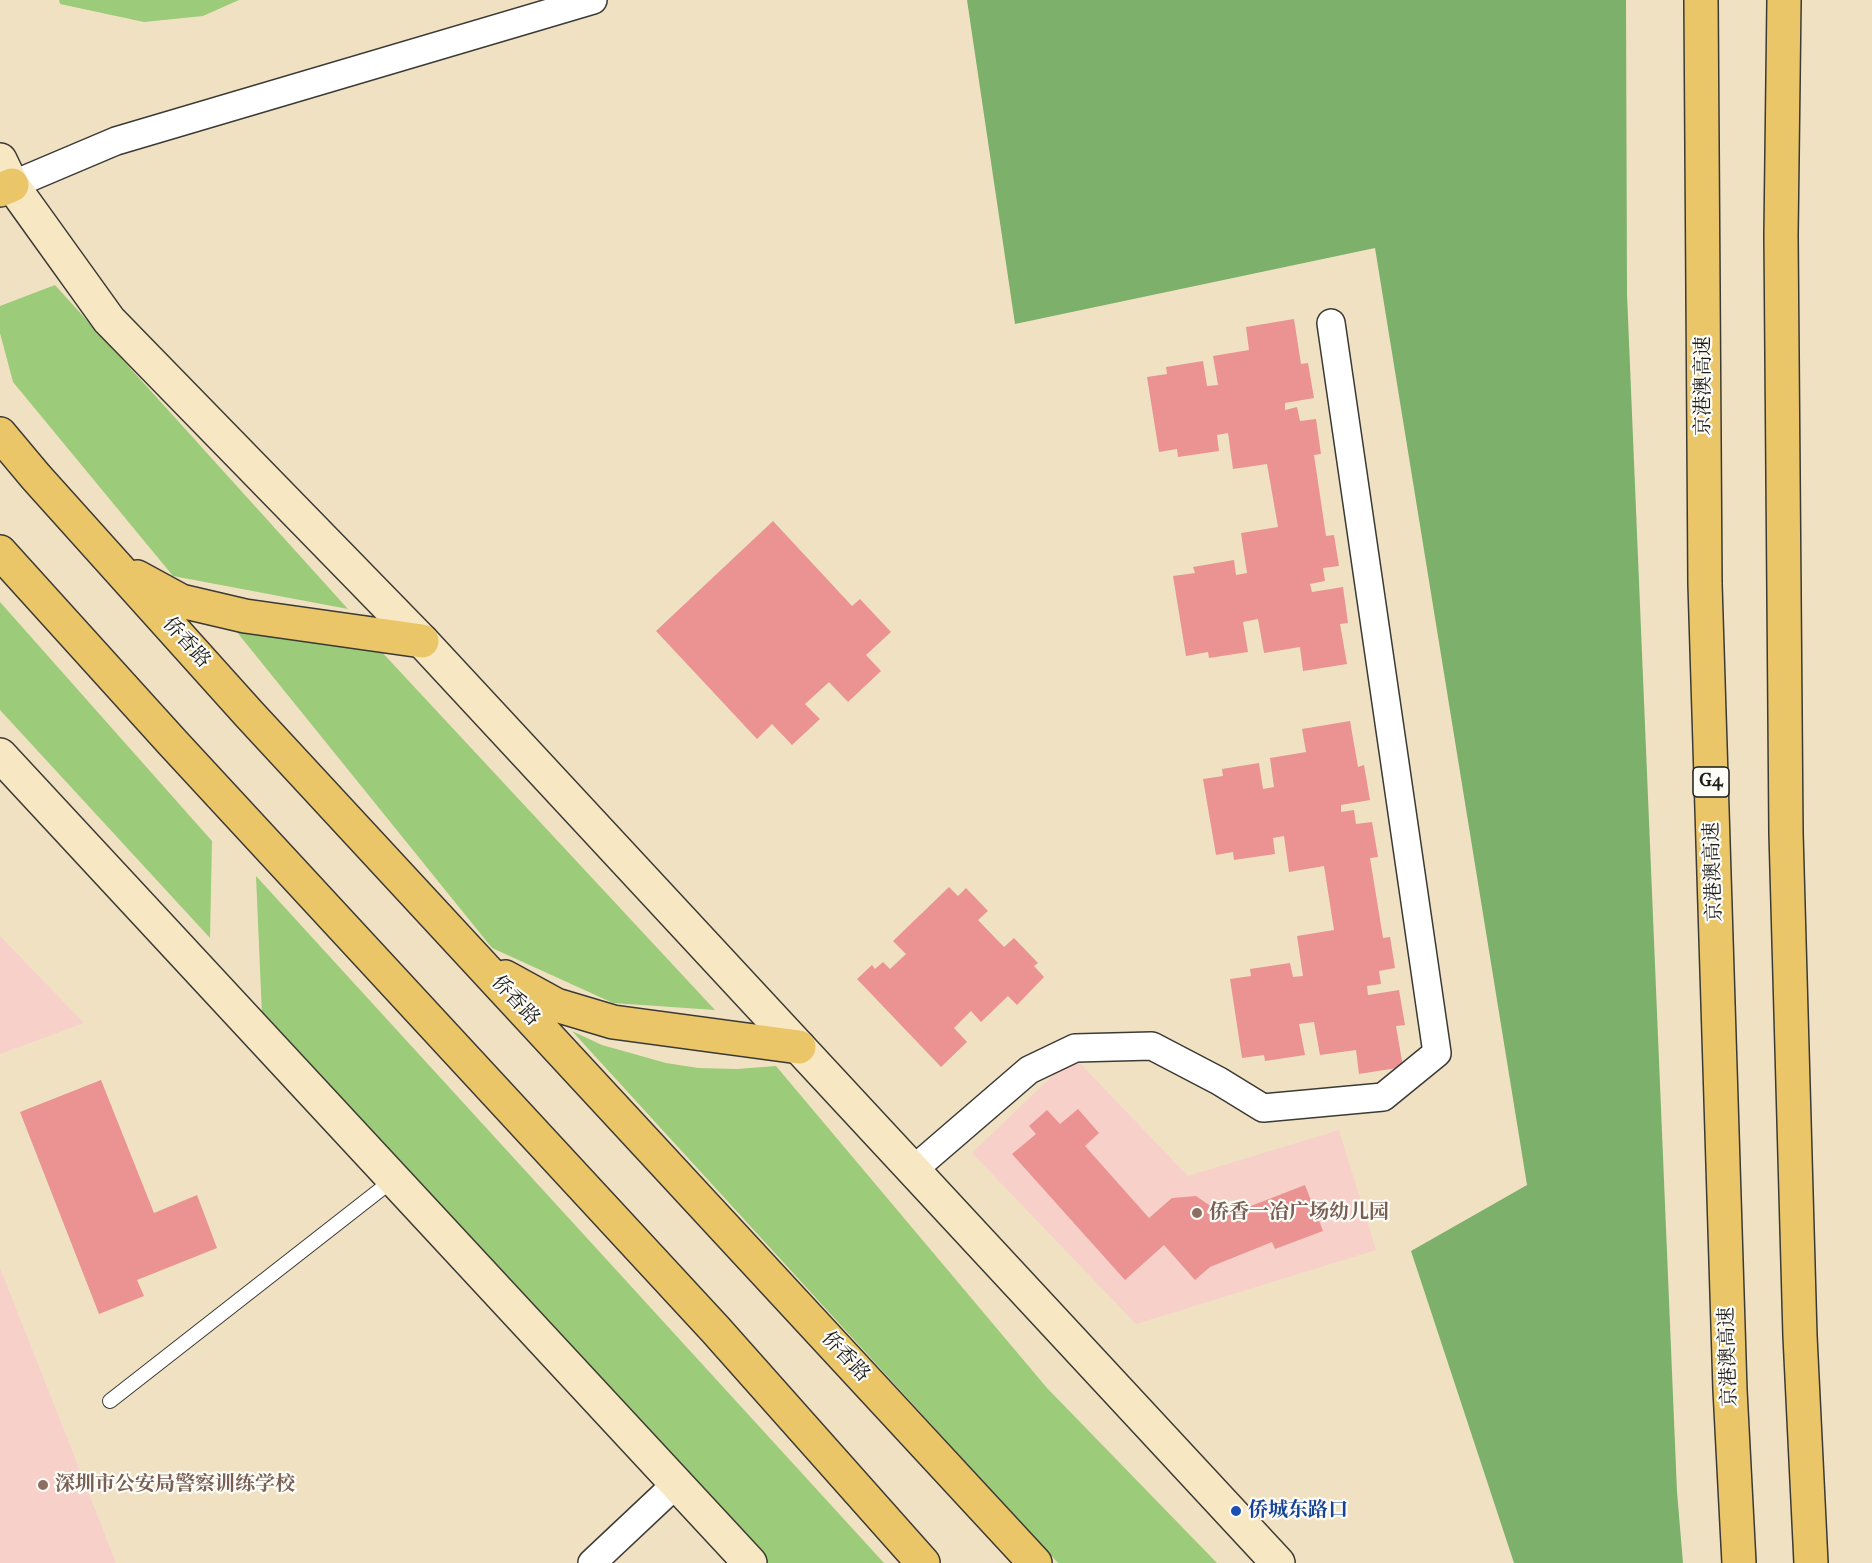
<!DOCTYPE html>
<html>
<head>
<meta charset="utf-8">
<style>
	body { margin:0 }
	canvas { display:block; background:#f0e1c3 }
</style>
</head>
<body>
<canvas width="1872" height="1563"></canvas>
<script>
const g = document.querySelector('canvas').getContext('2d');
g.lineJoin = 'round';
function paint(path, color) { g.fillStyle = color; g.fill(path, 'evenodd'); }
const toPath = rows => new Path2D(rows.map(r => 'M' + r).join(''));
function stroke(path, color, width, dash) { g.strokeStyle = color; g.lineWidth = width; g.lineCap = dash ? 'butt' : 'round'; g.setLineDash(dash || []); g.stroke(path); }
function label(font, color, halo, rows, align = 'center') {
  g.font = font + ' "IM FELL French Canon","Noto Serif SC",serif'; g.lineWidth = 4.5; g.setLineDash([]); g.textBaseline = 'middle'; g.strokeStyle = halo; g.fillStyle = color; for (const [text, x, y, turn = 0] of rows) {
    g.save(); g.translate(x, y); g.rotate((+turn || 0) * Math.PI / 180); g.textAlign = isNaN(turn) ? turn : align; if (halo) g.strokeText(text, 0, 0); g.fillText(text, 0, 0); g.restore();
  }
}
paint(toPath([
	[0,936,84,1023,0,1054],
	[1073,1056,1188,1176,1339,1130,1376,1250,1136,1324,972,1153],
	[0,1268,55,1407,116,1563,0,1563]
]), '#f7d0ca');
paint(toPath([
	[59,0,239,0,203,16,144,22,60,4],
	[55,285,348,609,173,576,13,382,0,333,0,306],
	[0,602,212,841,210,938,0,710],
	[236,631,379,649,715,1010,613,1003,492,948],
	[256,876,884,1563,764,1563,262,1015],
	[572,1031,602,1045,666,1063,698,1068,737,1069,776,1066,1047,1388,1217,1563,1058,1563]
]), '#9ccc7a');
paint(toPath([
	[967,0,1626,0,1627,294,1677,1492,1683,1563,1514,1563,1411,1251,1527,1185,1375,248,1015,324]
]), '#7db06a');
paint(toPath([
	[1294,319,1301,364,1308,363,1314,398,1285,403,1285,410,1297,407,1300,421,1316,419,1321,454,1314,455,1326,536,1334,535,1339,566,1323,568,1325,581,1310,584,1312,592,1343,587,1348,623,1340,624,1347,664,1303,671,1300,647,1264,653,1258,619,1243,622,1248,652,1209,658,1208,652,1186,656,1173,576,1195,573,1193,567,1234,560,1236,575,1247,573,1241,533,1278,527,1267,464,1233,469,1228,433,1217,435,1219,451,1178,457,1177,449,1159,452,1147,377,1167,374,1166,367,1203,361,1207,386,1218,385,1213,356,1249,350,1246,327],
	[773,521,852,606,860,599,891,632,866,655,881,671,848,702,829,682,805,704,820,719,792,745,772,724,757,739,656,631],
	[1350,721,1358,767,1364,765,1370,800,1341,805,1341,812,1354,810,1356,824,1372,822,1378,857,1370,858,1383,938,1390,937,1395,968,1379,971,1381,984,1367,986,1368,995,1399,990,1405,1025,1396,1026,1403,1067,1359,1074,1356,1050,1320,1055,1314,1022,1299,1024,1305,1055,1265,1061,1264,1055,1242,1058,1230,979,1251,976,1250,969,1290,963,1293,977,1303,976,1297,936,1334,930,1324,866,1289,872,1284,836,1273,838,1275,854,1234,860,1233,852,1216,855,1203,779,1223,776,1222,769,1259,763,1263,789,1274,787,1270,758,1306,752,1302,729],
	[949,887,958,896,966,888,988,911,978,920,1004,947,1014,938,1038,963,1034,966,1044,977,1017,1005,1008,996,981,1022,971,1011,954,1028,967,1042,941,1067,857,979,872,965,875,969,883,962,890,969,906,954,893,941],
	[101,1080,154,1213,197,1195,217,1248,137,1280,144,1296,99,1314,20,1112],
	[1078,1109,1099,1133,1085,1146,1149,1218,1172,1198,1196,1196,1225,1216,1305,1185,1323,1231,1275,1249,1272,1242,1210,1267,1195,1280,1164,1245,1125,1280,1012,1154,1036,1134,1029,1126,1047,1110,1060,1124]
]), '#ea9392');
const lane = toPath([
	[110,1401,394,1179]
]);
const street = toPath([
	[12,185,116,141,593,0],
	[913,1170,1029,1070,1075,1048,1152,1046,1219,1081,1263,1108,1383,1097,1437,1053,1331,323],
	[592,1563,676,1484]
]);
const secondary = toPath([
	[0,160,12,185,109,320,422,641,1278,1563],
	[0,755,750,1563]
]);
const primary = toPath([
	[0,190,12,185],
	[0,434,36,477,249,714,1035,1563],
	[0,552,172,742,715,1329,923,1563],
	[137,577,181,601,245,616,422,641],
	[505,977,556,1005,613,1022,799,1047]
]);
const highway = toPath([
	[1701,0,1705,584,1730,1390,1739,1563],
	[1784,0,1781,235,1786,833,1800,1336,1811,1563]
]);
stroke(lane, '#3c3a35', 16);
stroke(street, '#3c3a35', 30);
stroke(secondary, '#3c3a35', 36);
stroke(primary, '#3c3a35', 36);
stroke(highway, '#3c3a35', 36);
stroke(lane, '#fff', 14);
stroke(street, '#fff', 27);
stroke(secondary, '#f7e8c3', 33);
stroke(primary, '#eac669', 33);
stroke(highway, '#eac669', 33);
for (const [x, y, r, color] of [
	[1197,1213,6,"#8d6e63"],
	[43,1485,6,"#8d6e63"],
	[1236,1511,6,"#1a4fb4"]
]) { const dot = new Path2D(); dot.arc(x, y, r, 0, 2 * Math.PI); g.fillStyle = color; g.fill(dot); stroke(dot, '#fdfcf7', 2); }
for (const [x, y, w] of [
	[1711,782,36]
]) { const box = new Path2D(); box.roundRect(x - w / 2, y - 15, w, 30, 4.5); g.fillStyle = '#fdfcf7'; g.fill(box); stroke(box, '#1c1c1c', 1.5); }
label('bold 18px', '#1c1c1c', null, [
	["G4",1711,782]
]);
label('20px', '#1c1c1c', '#fdfcf7', [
	["京港澳高速",1704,386,-90],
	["侨香路",186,643,48],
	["京港澳高速",1714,872,-92],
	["侨香路",515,1001,47],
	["侨香路",845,1357,47],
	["京港澳高速",1729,1357,-92]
]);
label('bold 20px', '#785e54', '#fdfcf7', [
	["侨香一冶广场幼儿园",1209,1213],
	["深圳市公安局警察训练学校",55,1485]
], 'left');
label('bold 20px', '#164399', '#fdfcf7', [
	["侨城东路口",1248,1511]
], 'left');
</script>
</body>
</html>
